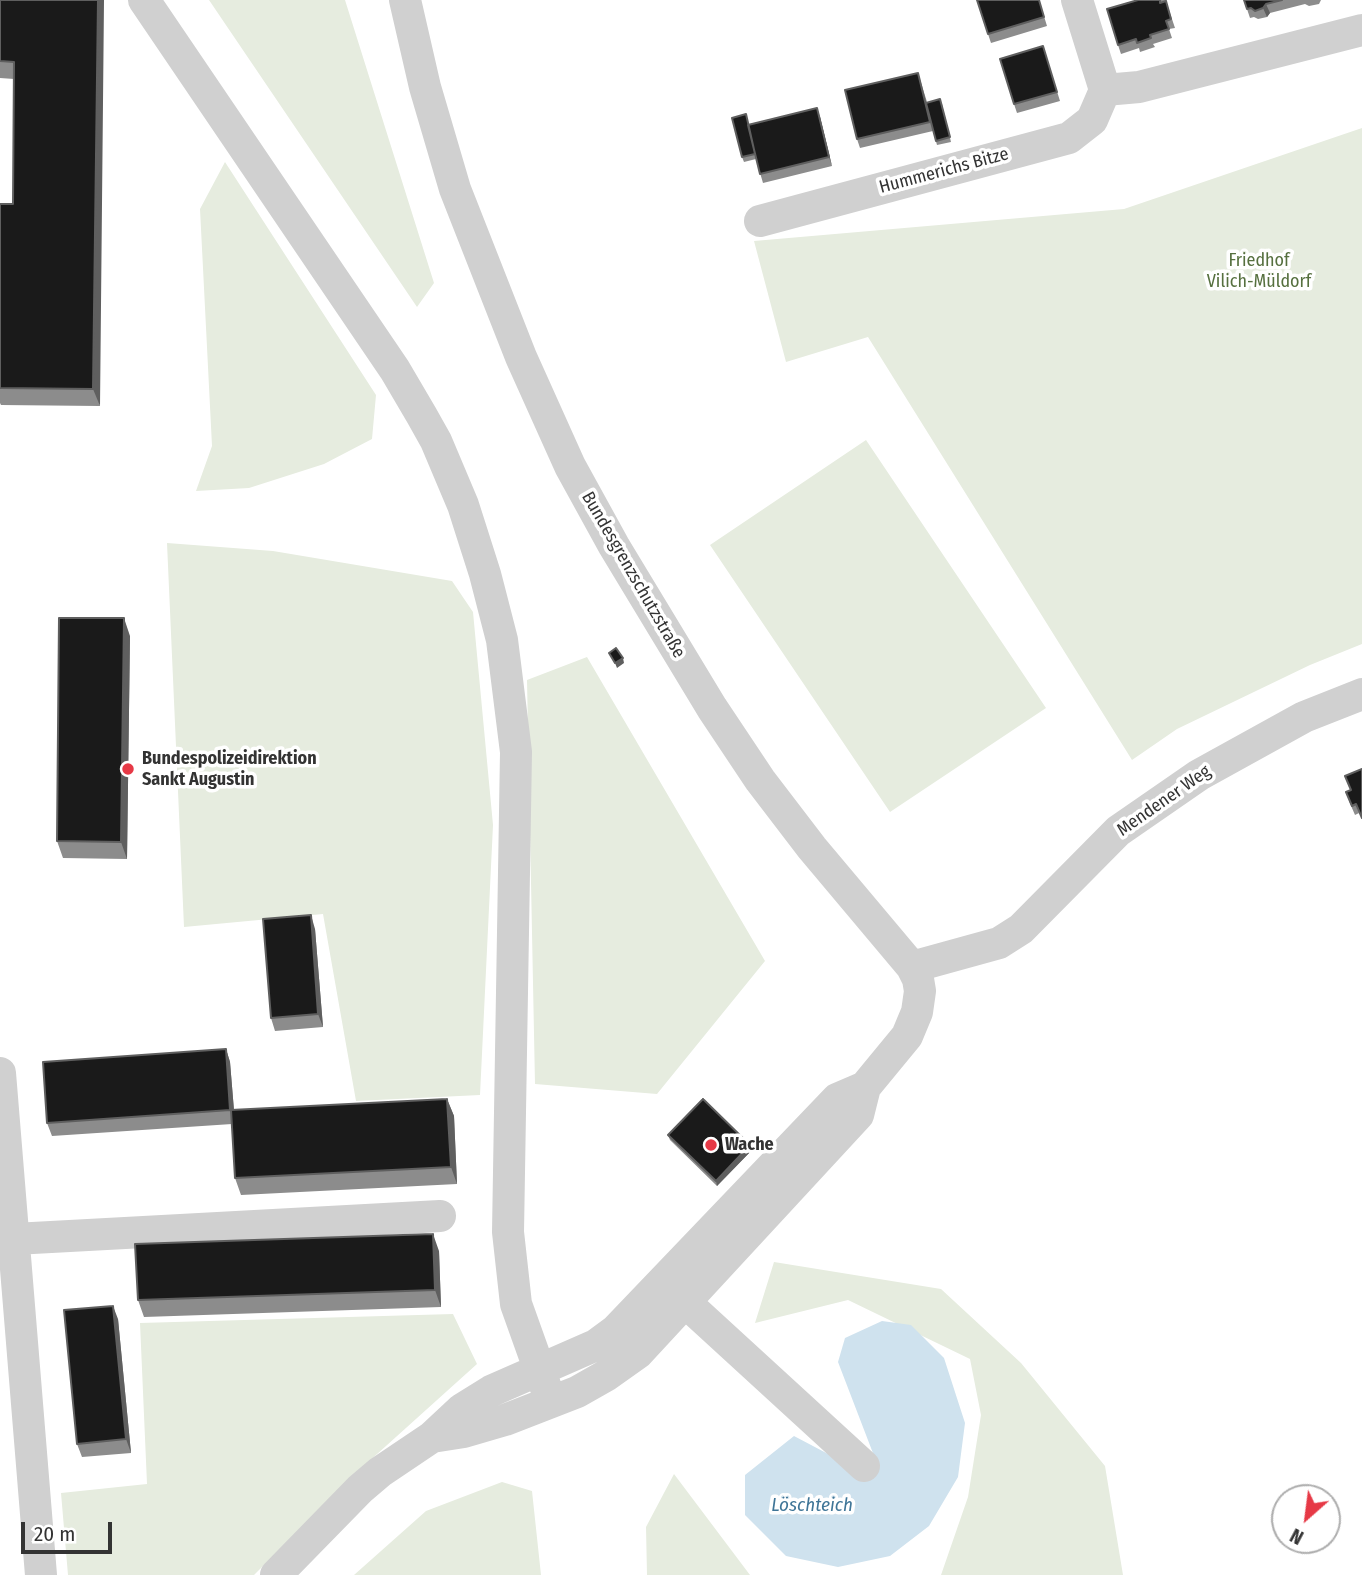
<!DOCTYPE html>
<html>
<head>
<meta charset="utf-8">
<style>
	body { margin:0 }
	#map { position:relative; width:1362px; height:1575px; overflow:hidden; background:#fff; font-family:"Fira Sans Condensed",sans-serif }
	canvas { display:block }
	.north { position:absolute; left:1271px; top:1484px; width:70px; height:70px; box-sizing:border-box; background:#fff; border:2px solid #adadad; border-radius:50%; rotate:208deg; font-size:19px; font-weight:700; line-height:28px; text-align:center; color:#333 }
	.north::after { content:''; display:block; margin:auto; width:24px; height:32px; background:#e63946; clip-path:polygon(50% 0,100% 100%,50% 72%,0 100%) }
	.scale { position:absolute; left:21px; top:1522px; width:91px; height:32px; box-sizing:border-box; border:4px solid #333; border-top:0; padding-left:9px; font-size:21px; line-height:24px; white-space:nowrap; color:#333; -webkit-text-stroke:5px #fff; paint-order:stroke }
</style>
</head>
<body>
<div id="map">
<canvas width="1362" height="1575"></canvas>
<div class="north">N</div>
<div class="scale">20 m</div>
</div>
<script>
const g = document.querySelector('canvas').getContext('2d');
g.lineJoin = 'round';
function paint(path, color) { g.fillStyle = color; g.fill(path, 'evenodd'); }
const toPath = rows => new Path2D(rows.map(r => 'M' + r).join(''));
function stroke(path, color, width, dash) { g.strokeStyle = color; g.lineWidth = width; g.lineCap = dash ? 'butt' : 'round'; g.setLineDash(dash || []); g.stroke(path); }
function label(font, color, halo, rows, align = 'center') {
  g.font = font + ' "Fira Sans Condensed",sans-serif'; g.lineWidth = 7; g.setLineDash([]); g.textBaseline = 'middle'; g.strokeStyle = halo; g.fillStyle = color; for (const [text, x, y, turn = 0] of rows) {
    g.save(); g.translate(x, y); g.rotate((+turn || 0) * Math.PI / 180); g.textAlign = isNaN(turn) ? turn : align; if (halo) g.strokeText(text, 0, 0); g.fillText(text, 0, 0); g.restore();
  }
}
paint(toPath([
	[209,0,345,0,434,283,417,307],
	[1362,128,1362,644,1310,665,1177,729,1132,760,868,337,786,362,754,241,1124,209],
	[225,162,376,395,372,439,324,464,249,488,196,491,212,446,200,209],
	[866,440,1046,708,890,812,710,545],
	[167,543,273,551,452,581,473,612,493,825,480,1095,356,1101,323,914,184,927],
	[587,657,765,961,657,1094,535,1084,527,680],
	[774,1262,941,1289,1021,1363,1105,1466,1123,1575,941,1575,968,1497,981,1415,970,1359,848,1300,755,1323],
	[453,1314,477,1364,356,1473,254,1575,68,1575,61,1493,147,1484,140,1323],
	[674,1474,750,1575,647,1575,646,1527],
	[502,1482,532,1491,541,1575,354,1575,426,1511]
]), '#e6ecdf');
paint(toPath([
	[882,1321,911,1325,944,1358,965,1423,958,1477,929,1526,890,1556,838,1567,786,1556,745,1515,745,1475,794,1436,866,1474,876,1461,838,1362,845,1338]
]), '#cfe2ee');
stroke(toPath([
	[144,0,395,370,422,416,436,441,463,505,485,574,502,640,516,752,508,1232,516,1304,551,1402],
	[405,0,425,87,455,189,521,357,570,466,614,546,712,708,760,780,812,848,912,967,918,979,920,991,917,1012,907,1036,865,1087,858,1115,638,1353,607,1375,577,1392,505,1420,464,1432,432,1437],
	[1077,0,1105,90,1139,87,1362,30],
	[760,221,1069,138,1092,120,1105,90],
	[912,967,999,943,1021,929,1118,831,1199,775,1304,717,1362,694],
	[0,1073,41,1575],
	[14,1239,440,1216],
	[685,1302,864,1466],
	[276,1575,360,1489,380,1472,432,1437,462,1409,491,1391,596,1345,615,1331,837,1099,865,1087]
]), '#d0d0d0', 32);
paint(toPath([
	[0,0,100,406,1,405,0,403,0,204,13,204,14,79,0,78],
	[1039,0,1047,26,991,43,988,34],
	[1138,0,1167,0,1166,1,1175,28,1169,29,1172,38,1153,44,1155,47,1140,52,1139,48,1121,54,1118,45],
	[1244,0,1321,0,1319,4,1309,6,1305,4,1270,13,1267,17,1258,19,1254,17,1250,18],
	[1043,46,1060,101,1017,113,1014,104],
	[918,73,927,102,942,104,951,142,937,145,933,131,860,148,857,139],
	[820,117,832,166,763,183,756,159,744,162,742,157,749,124],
	[130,636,127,859,63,858,57,841],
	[1350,790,1359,813,1355,815,1349,801],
	[315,929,323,1027,275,1031,271,1018],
	[226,1049,230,1062,234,1110,447,1099,454,1116,457,1184,241,1195,235,1178,232,1124,52,1136,47,1123],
	[668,1135,750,1145,752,1150,717,1186,670,1140],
	[439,1251,441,1307,144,1317,138,1300],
	[118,1319,131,1453,82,1457,77,1444]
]), '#8c8c8c');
paint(toPath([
	[98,0,104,0,100,406,93,389],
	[1266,4,1270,13,1267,17,1263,8],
	[817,108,820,117,832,166,829,157],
	[124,618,130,636,127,859,121,842],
	[623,658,624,663,617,668,615,663],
	[311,915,315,929,323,1027,318,1014],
	[226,1049,230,1062,235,1123,230,1110],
	[447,1099,454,1116,457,1184,451,1167],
	[750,1145,752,1150,717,1186,716,1181],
	[433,1234,439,1251,441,1307,435,1290],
	[113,1306,118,1319,131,1453,126,1439]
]), '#5f5f5f');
const building = toPath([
	[0,0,98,0,93,389,0,388,0,204,13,204,14,62,0,61,0,0],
	[977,0,1039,0,1044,17,988,34,977,0],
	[1138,0,1160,0,1160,3,1166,1,1171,19,1166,21,1169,29,1150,35,1151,38,1137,43,1136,39,1118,45,1107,9,1138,0],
	[1244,0,1282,0,1266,4,1263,8,1255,11,1251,8,1247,9,1244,0],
	[1043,46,1057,92,1014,104,1000,59,1043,46],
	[918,73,930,122,857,139,845,90,918,73],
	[940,99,950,137,936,141,926,103,940,99],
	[817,108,829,157,760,174,748,125,817,108],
	[746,114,755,154,742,157,732,118,746,114],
	[59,618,124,618,121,842,57,841,59,618],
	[616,648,623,658,615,663,609,653,616,648],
	[1362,769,1362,818,1356,804,1352,806,1346,792,1351,790,1345,776,1362,769],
	[311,915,318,1014,271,1018,263,919,311,915],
	[226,1049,230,1110,47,1123,43,1062,226,1049],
	[447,1099,451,1167,235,1178,231,1110,447,1099],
	[703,1099,750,1145,716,1181,668,1135,703,1099],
	[433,1234,435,1290,138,1300,135,1244,433,1234],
	[113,1306,126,1439,77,1444,64,1310,113,1306]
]);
paint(building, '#1a1a1a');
stroke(building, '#5f5f5f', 2);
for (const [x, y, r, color] of [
	[128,769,7,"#e63946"],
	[711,1145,7,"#e63946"]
]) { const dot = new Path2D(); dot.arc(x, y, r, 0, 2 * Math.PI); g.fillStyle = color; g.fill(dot); stroke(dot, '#fff', 2.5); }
label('18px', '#333', '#fff', [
	["Hummerichs Bitze",944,171,-15],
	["Bundesgrenzschutzstraße",633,575,60],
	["Mendener Weg",1164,801,-35]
]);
label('18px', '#56703f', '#fff', [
	["Friedhof",1259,261],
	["Vilich-Müldorf",1259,282]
]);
label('bold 18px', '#333', '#fff', [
	["Bundespolizeidirektion",142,759],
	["Sankt Augustin",142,780],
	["Wache",725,1145]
], 'left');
label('italic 19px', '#3f7597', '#fff', [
	["Löschteich",812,1506]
]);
</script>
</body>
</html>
